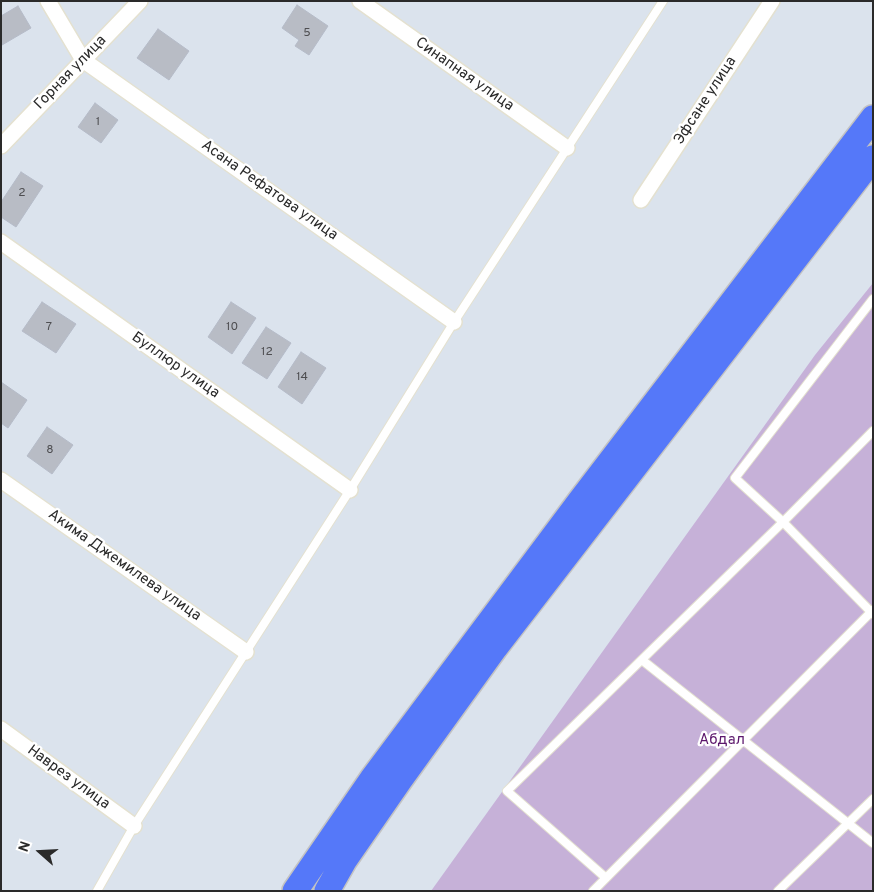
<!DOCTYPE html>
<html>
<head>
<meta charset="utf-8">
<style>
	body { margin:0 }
	#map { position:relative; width:874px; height:892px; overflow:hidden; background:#dbe3ed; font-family:Overpass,sans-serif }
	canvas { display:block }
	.frame { position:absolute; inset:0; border:2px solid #2a2a2a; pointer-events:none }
	.north { position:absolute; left:15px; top:827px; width:50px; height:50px; -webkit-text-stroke:4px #fff; paint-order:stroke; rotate:289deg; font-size:14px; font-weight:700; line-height:20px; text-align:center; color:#2a2a2a }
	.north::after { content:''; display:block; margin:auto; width:18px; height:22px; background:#2a2a2a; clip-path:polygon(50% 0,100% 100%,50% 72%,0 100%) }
</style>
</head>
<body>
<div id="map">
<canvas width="874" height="892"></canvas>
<div class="frame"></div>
<div class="north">N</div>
</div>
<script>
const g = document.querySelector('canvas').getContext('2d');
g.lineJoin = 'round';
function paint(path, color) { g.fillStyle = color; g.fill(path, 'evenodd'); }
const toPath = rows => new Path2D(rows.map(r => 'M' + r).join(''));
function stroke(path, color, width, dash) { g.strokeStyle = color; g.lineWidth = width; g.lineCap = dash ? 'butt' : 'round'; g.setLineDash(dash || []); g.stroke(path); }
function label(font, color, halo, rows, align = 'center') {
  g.font = font + ' Overpass,sans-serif'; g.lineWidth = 4.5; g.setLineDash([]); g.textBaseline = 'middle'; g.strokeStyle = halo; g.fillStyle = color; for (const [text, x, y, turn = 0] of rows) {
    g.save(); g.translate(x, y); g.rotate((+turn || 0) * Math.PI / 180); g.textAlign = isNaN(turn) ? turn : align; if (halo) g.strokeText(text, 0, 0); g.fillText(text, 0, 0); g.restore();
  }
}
paint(toPath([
	[873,283,873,891,431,891,815,355]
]), '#c6b1d8');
const building = toPath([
	[297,5,328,26,309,55,295,46,299,40,282,28,297,5],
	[18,6,31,28,2,45,1,16,18,6],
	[158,29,189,51,169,80,137,58,158,29],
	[95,103,118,120,101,143,78,127,95,103],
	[21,172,43,186,16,227,1,217,1,202,21,172],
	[42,302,76,324,56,353,22,331,42,302],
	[231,302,256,318,232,354,208,337,231,302],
	[266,327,291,343,267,379,242,363,266,327],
	[301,352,326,368,302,404,278,387,301,352],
	[1,382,27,400,8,428,1,423,1,382],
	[47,427,73,445,52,474,27,456,47,427]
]);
paint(building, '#b8bcc5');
stroke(building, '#b5bbc8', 1);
const service = toPath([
	[873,299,735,478,783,522,873,614],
	[642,660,873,843],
	[606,878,507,791,783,522,873,431],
	[97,891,134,826,350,490,454,322,663,1],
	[593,891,873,610],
	[778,891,873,799]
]);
const minor = toPath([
	[48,1,83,60,454,322],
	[360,1,567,148],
	[1,146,140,1],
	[641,200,772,1],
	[1,242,350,490],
	[1,480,246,652],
	[1,729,134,826]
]);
const primary = toPath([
	[295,891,372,779,580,501,873,118],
	[327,891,344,861,400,780,495,648,873,158]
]);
stroke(service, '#e4e1d0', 10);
stroke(minor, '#e4e1d0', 18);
stroke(primary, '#c3c3c3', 28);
stroke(service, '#fff', 8);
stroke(minor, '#fff', 15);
stroke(primary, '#5578f9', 25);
label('12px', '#4e4e51', null, [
	["5",307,34],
	["1",98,123],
	["2",22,194],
	["7",49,328],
	["10",232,328],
	["12",267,353],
	["14",302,378],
	["8",50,451]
]);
label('15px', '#2a2a2a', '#fff', [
	["Горная улица",71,73,-46],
	["Синапная улица",464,75,35],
	["Эфсане улица",706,101,-57],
	["Асана Рефатова улица",269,191,35],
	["Буллюр улица",175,366,35],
	["Акима Джемилева улица",124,566,35],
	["Наврез улица",68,778,36]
]);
label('15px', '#5b166b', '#fff', [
	["Абдал",722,741]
]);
</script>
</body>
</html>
